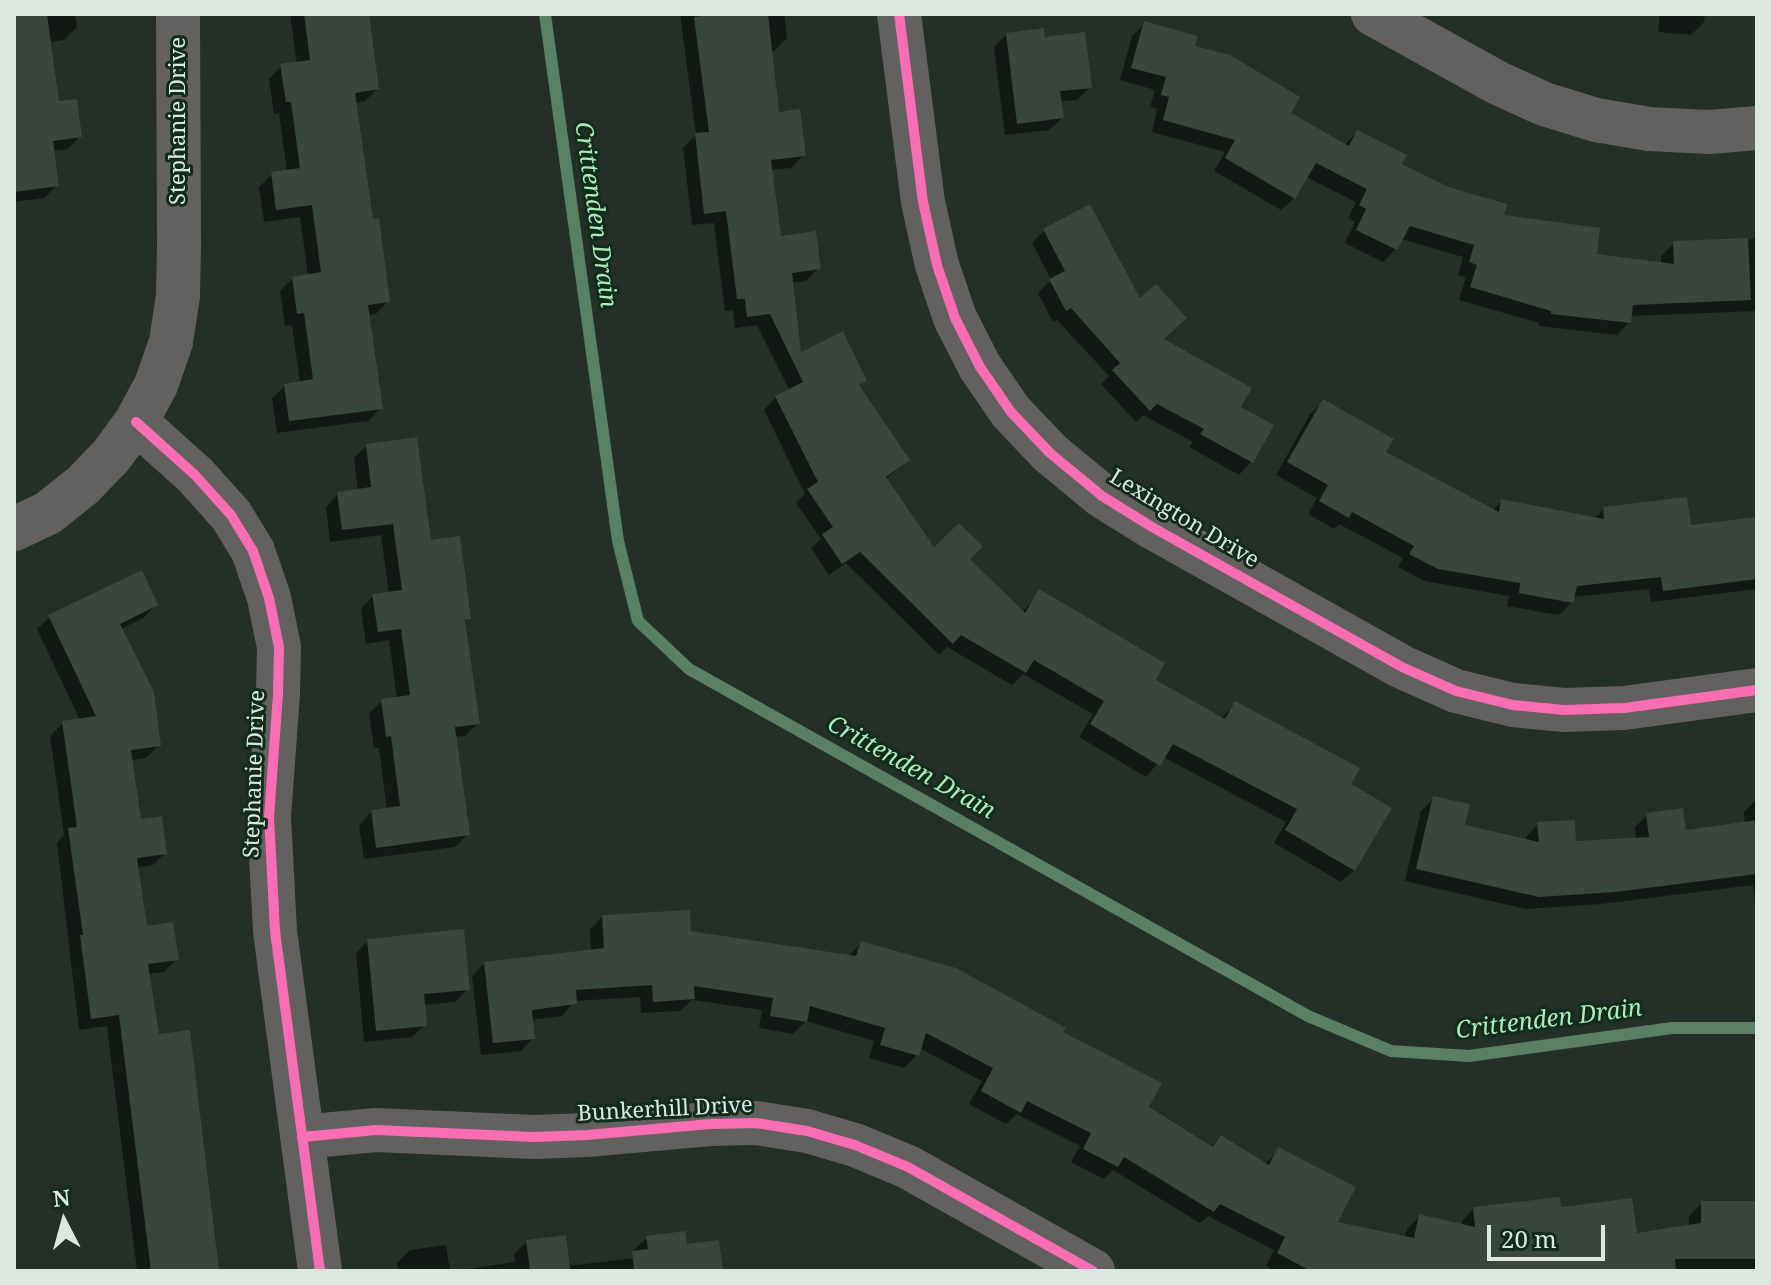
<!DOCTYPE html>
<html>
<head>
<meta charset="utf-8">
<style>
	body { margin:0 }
	#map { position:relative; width:1771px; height:1285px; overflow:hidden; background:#232f27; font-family:"Noto Serif",serif }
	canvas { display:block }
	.frame { position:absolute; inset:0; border:16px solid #dae8de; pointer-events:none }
	.north { position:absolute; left:24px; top:1181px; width:80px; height:80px; -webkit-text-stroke:6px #132b1b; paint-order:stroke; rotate:354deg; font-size:22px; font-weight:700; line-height:32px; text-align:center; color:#dae8de }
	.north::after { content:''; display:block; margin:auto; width:28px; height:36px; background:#dae8de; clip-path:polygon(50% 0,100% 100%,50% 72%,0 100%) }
	.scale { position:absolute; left:1487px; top:1225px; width:118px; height:36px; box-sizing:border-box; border:4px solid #dae8de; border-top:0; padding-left:10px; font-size:24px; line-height:28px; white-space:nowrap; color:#dae8de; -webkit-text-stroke:6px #132b1b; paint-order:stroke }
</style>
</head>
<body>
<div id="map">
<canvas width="1771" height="1285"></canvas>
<div class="frame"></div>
<div class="north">N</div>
<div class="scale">20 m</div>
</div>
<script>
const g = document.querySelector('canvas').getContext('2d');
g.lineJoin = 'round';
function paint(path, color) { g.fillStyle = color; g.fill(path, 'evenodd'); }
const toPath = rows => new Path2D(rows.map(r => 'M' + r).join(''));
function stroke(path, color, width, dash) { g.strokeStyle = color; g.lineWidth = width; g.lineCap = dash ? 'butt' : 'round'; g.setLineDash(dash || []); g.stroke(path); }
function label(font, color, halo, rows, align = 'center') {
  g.font = font + ' "Noto Serif",serif'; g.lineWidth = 6; g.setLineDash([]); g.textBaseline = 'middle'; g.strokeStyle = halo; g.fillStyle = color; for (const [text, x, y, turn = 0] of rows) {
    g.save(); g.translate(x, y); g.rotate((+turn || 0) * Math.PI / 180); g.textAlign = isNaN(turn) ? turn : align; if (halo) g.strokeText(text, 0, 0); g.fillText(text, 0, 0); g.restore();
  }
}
paint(toPath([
	[14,14,75,14,77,27,64,40,49,42,57,103,80,136,68,149,52,151,57,185,44,198,14,202],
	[290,14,367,14,377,89,365,101,355,103,371,221,388,301,376,314,368,315,381,408,368,421,277,433,272,398,285,386,300,383,292,325,285,326,280,291,292,279,308,276,300,217,264,222,259,187,272,174,287,172,279,113,274,114,269,79,281,66,297,64],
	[680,14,784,14,787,38,774,51,770,51,778,114,804,155,791,168,770,170,779,238,818,268,806,281,791,283,800,355,865,380,858,387,908,460,886,479,934,550,967,559,1022,613,1039,592,1153,680,1221,719,1235,703,1348,785,1354,870,1341,882,1274,843,1286,822,1163,757,1146,777,1079,737,1093,714,1023,674,1012,685,947,647,939,655,846,563,829,575,811,548,821,539,796,503,805,494,764,410,776,397,790,391,757,325,735,328,733,310,725,311,714,223,692,225,683,148,696,135],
	[1660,14,1705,14,1704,22,1691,35,1658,32],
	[1145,24,1192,48,1288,114,1344,146,1357,132,1399,165,1501,217,1594,255,1661,265,1661,256,1674,243,1757,239,1757,311,1630,316,1629,322,1617,335,1539,326,1539,323,1459,300,1466,277,1458,275,1463,257,1401,239,1396,249,1383,262,1345,243,1355,222,1348,218,1356,202,1306,177,1294,198,1281,210,1214,171,1225,152,1152,132,1157,109,1150,107,1155,90,1120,80,1132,36],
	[1007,34,1044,39,1090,87,1077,100,1060,101,1062,118,1049,130,1005,135,994,47],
	[1044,231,1238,408,1271,426,1251,462,1239,475,1189,447,1193,442,1143,415,1136,422,1101,384,1109,376,1057,320,1053,322,1038,293,1051,280,1032,243],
	[1323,402,1383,453,1492,511,1502,501,1594,519,1604,509,1689,528,1757,519,1757,589,1651,602,1649,589,1573,597,1572,602,1559,615,1507,606,1509,596,1425,581,1398,567,1403,558,1339,524,1334,529,1308,514,1317,498,1276,475,1310,414],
	[367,446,429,542,469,618,464,624,478,723,465,736,454,737,468,834,455,847,364,859,359,825,372,812,387,810,379,748,374,748,369,713,382,701,397,699,389,640,366,644,361,609,373,596,389,594,381,535,330,542,326,507,338,494,358,491,354,458],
	[156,605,143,618,121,629,159,745,146,758,131,760,139,821,165,853,153,865,137,868,146,928,176,960,164,972,148,974,157,1036,217,1271,137,1271,107,1026,79,1030,57,843,64,835,50,736,63,723,80,720,37,629,50,617],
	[1434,798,1463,827,1526,841,1526,837,1538,824,1574,843,1636,840,1635,827,1647,815,1684,832,1745,824,1744,812,1757,799,1757,899,1755,899,1753,885,1601,904,1526,909,1405,881,1421,811],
	[602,917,848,957,861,943,1061,1033,1146,1108,1211,1148,1221,1137,1265,1164,1279,1150,1335,1223,1405,1238,1407,1229,1420,1216,1462,1226,1462,1221,1474,1208,1560,1209,1635,1235,1689,1227,1689,1216,1702,1203,1757,1203,1757,1271,1275,1271,1266,1266,1274,1250,1208,1216,1200,1223,1113,1170,1104,1179,1071,1162,1080,1146,1017,1114,1006,1124,969,1104,982,1081,919,1048,917,1055,904,1068,869,1058,874,1041,806,1021,793,1034,759,1028,762,1010,692,1000,680,1011,641,1013,640,997,575,1001,562,1016,531,1020,533,1038,521,1051,481,1055,472,976,484,964,591,952,590,930],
	[368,941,468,989,455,1002,423,1005,425,1025,412,1037,364,1042,356,953],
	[647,1238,685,1246,721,1271,454,1271,515,1262,514,1254,527,1242,567,1266,635,1258,634,1250],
	[446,1245,450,1271,399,1271,397,1263,410,1250]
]), '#0007');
stroke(toPath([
	[545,14,618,541,638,621,689,669,1308,1016,1391,1051,1469,1056,1672,1028,1757,1028]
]), '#597f65', 12);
paint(toPath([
	[14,14,47,14,59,101,77,99,82,137,53,141,59,186,14,192],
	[304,14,369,14,379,89,355,93,373,219,379,218,390,302,368,305,383,409,289,421,284,384,313,379,304,313,297,314,292,277,321,272,312,205,276,210,271,172,300,168,291,102,286,102,280,64,310,60],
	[716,14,768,14,779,112,800,109,806,156,771,160,781,236,816,231,821,269,792,273,801,352,843,331,867,381,859,385,910,460,886,477,934,547,959,523,983,546,970,559,1025,613,1039,589,1165,663,1156,680,1225,719,1235,701,1360,768,1351,784,1392,808,1355,871,1285,830,1297,809,1173,744,1160,766,1090,724,1104,701,1034,660,1026,673,961,635,953,644,860,552,842,564,822,534,833,527,807,489,818,482,775,396,803,382,770,314,747,317,745,299,737,299,726,211,704,214,695,133,709,132,694,17],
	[1144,21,1198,36,1195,46,1230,55,1300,97,1291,113,1349,146,1357,130,1407,155,1402,164,1451,188,1507,204,1504,215,1600,228,1597,254,1674,264,1673,241,1748,238,1751,300,1633,305,1631,323,1551,314,1551,311,1470,287,1477,265,1469,262,1474,245,1410,226,1397,250,1356,230,1366,209,1359,205,1367,189,1316,163,1295,199,1225,158,1235,140,1163,120,1169,97,1161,95,1166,77,1131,68],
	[1044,28,1045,37,1085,32,1092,88,1060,91,1064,118,1017,124,1006,33],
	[1090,204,1140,298,1156,284,1187,318,1164,339,1252,388,1241,407,1274,425,1253,463,1200,434,1204,429,1157,404,1150,411,1112,370,1120,363,1071,308,1066,311,1049,279,1065,271,1043,229],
	[1323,399,1394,439,1386,452,1499,512,1501,499,1604,519,1603,507,1687,497,1691,525,1757,517,1757,579,1663,591,1661,577,1577,586,1573,603,1519,593,1520,583,1438,569,1409,554,1414,546,1352,512,1349,518,1319,501,1328,485,1287,462],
	[417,437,431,540,460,536,471,619,465,620,480,724,455,727,470,835,376,848,371,810,400,806,391,736,386,737,381,699,410,695,401,629,378,632,372,594,402,590,393,524,342,530,337,492,371,487,366,444],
	[142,570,158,605,120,624,154,692,161,746,131,750,141,819,162,816,167,854,137,858,147,926,173,922,179,960,148,964,159,1034,190,1030,219,1271,151,1271,119,1015,91,1019,80,935,83,935,68,828,77,827,62,721,96,716,48,615],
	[1433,796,1470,804,1465,825,1539,842,1537,822,1575,820,1576,841,1649,837,1646,813,1683,808,1686,830,1757,820,1757,874,1615,892,1539,897,1416,869],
	[690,910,691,931,856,956,861,941,956,968,1066,1028,1063,1032,1162,1083,1149,1107,1213,1147,1221,1135,1269,1165,1278,1147,1356,1187,1338,1222,1414,1238,1419,1214,1475,1227,1473,1207,1560,1197,1561,1207,1632,1198,1637,1233,1701,1223,1701,1201,1757,1201,1757,1259,1675,1259,1676,1271,1311,1271,1277,1253,1285,1237,1220,1204,1214,1212,1124,1157,1118,1167,1083,1149,1091,1133,1027,1101,1021,1113,981,1091,993,1068,926,1033,919,1056,880,1045,885,1028,810,1006,807,1022,770,1016,773,998,694,986,695,999,653,1002,652,985,576,990,577,1004,532,1010,535,1039,493,1043,484,962,604,948,602,915],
	[464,929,470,990,424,994,427,1026,376,1031,367,939],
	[685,1231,687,1244,719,1240,723,1271,634,1271,632,1251,648,1249,646,1236],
	[566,1235,570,1271,530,1271,526,1240]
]), '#38463c');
stroke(toPath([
	[899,14,923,202,937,265,955,318,980,367,1011,412,1050,453,1102,496,1152,527,1402,667,1456,691,1513,705,1564,710,1624,708,1757,690],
	[1373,14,1498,83,1544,104,1596,120,1649,129,1709,132,1757,128],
	[136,422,195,475,231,515,253,551,269,598,279,647,278,694,269,817,275,931,320,1271],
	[14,529,48,513,83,485,111,456,136,422,156,385,171,342,178,296,179,245,178,14],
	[302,1137,376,1130,534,1137,587,1135,710,1124,756,1123,807,1131,855,1145,908,1167,1093,1271]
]), '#636060', 44);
stroke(toPath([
	[899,14,923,202,937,265,955,318,980,367,1011,412,1050,453,1102,496,1152,527,1402,667,1456,691,1513,705,1564,710,1624,708,1757,690],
	[136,422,195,475,231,515,253,551,269,598,279,647,278,694,269,817,275,931,320,1271],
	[302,1137,376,1130,534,1137,587,1135,710,1124,756,1123,807,1131,855,1145,908,1167,1093,1271]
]), '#f96db3', 10);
label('22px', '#dae8de', '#132b1b', [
	["Stephanie Drive",179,121,-90],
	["Lexington Drive",1184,519,31],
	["Stephanie Drive",255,774,-88],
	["Bunkerhill Drive",665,1110,-3]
]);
label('italic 24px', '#a8ebbd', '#132b1b', [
	["Crittenden Drain",595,215,82],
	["Crittenden Drain",911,768,29],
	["Crittenden Drain",1549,1020,-7]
]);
</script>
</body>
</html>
